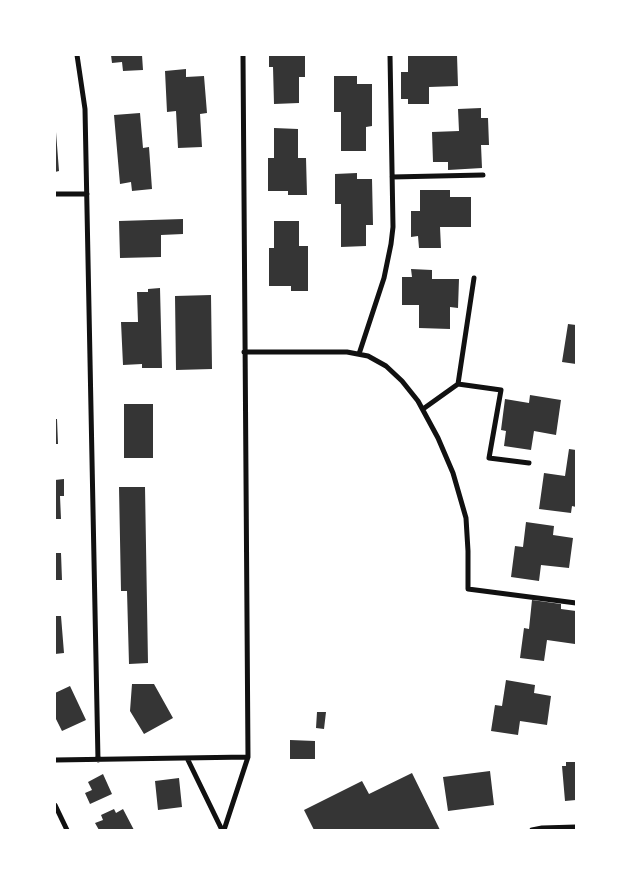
<!DOCTYPE html>
<html>
<head>
<meta charset="utf-8">
<style>
	body { margin:0 }
	#map { position:relative; width:631px; height:885px; overflow:hidden; background:#fff; font-family:Jost,sans-serif }
	canvas { display:block }
	.frame { position:absolute; inset:0; border:56px solid #fff; pointer-events:none }
</style>
</head>
<body>
<div id="map">
<canvas width="631" height="885"></canvas>
<div class="frame"></div>
</div>
<script>
const g = document.querySelector('canvas').getContext('2d');
g.lineJoin = 'round';
function paint(path, color) { g.fillStyle = color; g.fill(path, 'evenodd'); }
const toPath = rows => new Path2D(rows.map(r => 'M' + r).join(''));
function stroke(path, color, width, dash) { g.strokeStyle = color; g.lineWidth = width; g.lineCap = dash ? 'butt' : 'round'; g.setLineDash(dash || []); g.stroke(path); }
paint(toPath([
	[111,55,142,55,143,70,123,71,122,62,112,63],
	[269,55,305,55,305,77,299,77,299,103,274,104,273,67,269,67],
	[408,55,457,55,458,86,429,87,429,104,408,104,408,99,401,99,401,72,408,72],
	[186,69,186,77,204,76,207,113,200,114,202,147,178,148,176,111,167,112,165,71],
	[334,76,357,76,357,84,372,84,372,126,366,127,366,151,341,151,341,112,334,112],
	[481,108,481,118,488,118,489,145,481,145,482,168,448,170,448,162,433,162,432,132,459,131,458,109],
	[140,113,143,148,149,147,152,189,132,191,131,182,120,184,114,115],
	[274,128,298,129,298,158,306,158,307,195,288,195,288,191,268,191,268,158,274,158],
	[55,132,56,132,59,171,55,172],
	[357,173,357,179,372,179,373,225,366,225,366,246,341,247,341,204,335,204,335,174],
	[420,190,450,190,450,197,471,197,471,227,440,227,441,248,419,248,418,236,411,237,411,211,420,211],
	[183,219,183,234,161,235,161,257,120,258,119,221],
	[274,221,299,221,299,246,308,246,308,291,291,291,291,286,269,286,269,248,274,248],
	[411,269,432,270,432,279,459,279,458,308,450,307,450,329,419,328,419,305,402,305,402,277,412,277],
	[160,288,162,368,142,368,142,364,123,365,121,322,138,322,137,292,148,292,148,289],
	[211,295,212,369,176,370,175,296],
	[568,324,576,325,576,364,562,362],
	[530,395,561,400,556,435,534,431,531,450,504,446,506,431,501,430,505,399,529,403],
	[124,404,153,404,153,458,124,458],
	[55,419,57,419,58,444,55,444],
	[569,449,576,450,576,507,572,506,571,513,539,509,544,473,565,476],
	[64,479,64,496,60,496,61,519,55,519,55,480],
	[119,487,145,487,148,663,129,664,127,591,121,591],
	[526,522,554,526,553,535,573,538,569,568,541,565,539,581,511,577,515,546,523,547],
	[55,553,61,553,62,580,55,580],
	[532,600,561,604,561,609,576,611,575,644,547,640,544,661,520,658,524,628,529,629],
	[55,616,61,616,64,653,55,654],
	[506,680,535,685,534,693,551,696,547,725,520,721,518,735,491,731,495,705,502,706],
	[132,684,154,684,173,718,144,734,130,711],
	[70,686,86,720,62,731,55,717,55,693],
	[317,712,326,712,324,729,316,728],
	[290,740,315,741,315,759,290,759],
	[566,762,576,762,576,800,565,801,562,766,566,766],
	[490,771,494,805,448,811,443,777],
	[412,773,440,830,314,830,304,810,362,781,369,794],
	[103,774,112,794,90,804,85,793,92,790,88,782],
	[179,778,182,807,158,810,155,781],
	[114,809,116,813,123,809,134,830,99,830,95,823,103,820,101,815]
]), '#353535');
stroke(toPath([
	[77,55,85,109,98,760],
	[392,177,483,175],
	[55,194,87,194],
	[244,352,347,352,368,356,386,366,402,381,418,401,438,438,453,473,466,518,468,551,468,589,576,603],
	[359,354,384,278,391,244,393,227,390,55],
	[458,384,474,278],
	[423,409,458,384,501,390,489,458,529,463],
	[187,758,222,830],
	[55,760,248,757],
	[55,805,67,830],
	[224,830,248,757,243,55],
	[532,830,542,828,576,827]
]), '#111', 5);
</script>
</body>
</html>
